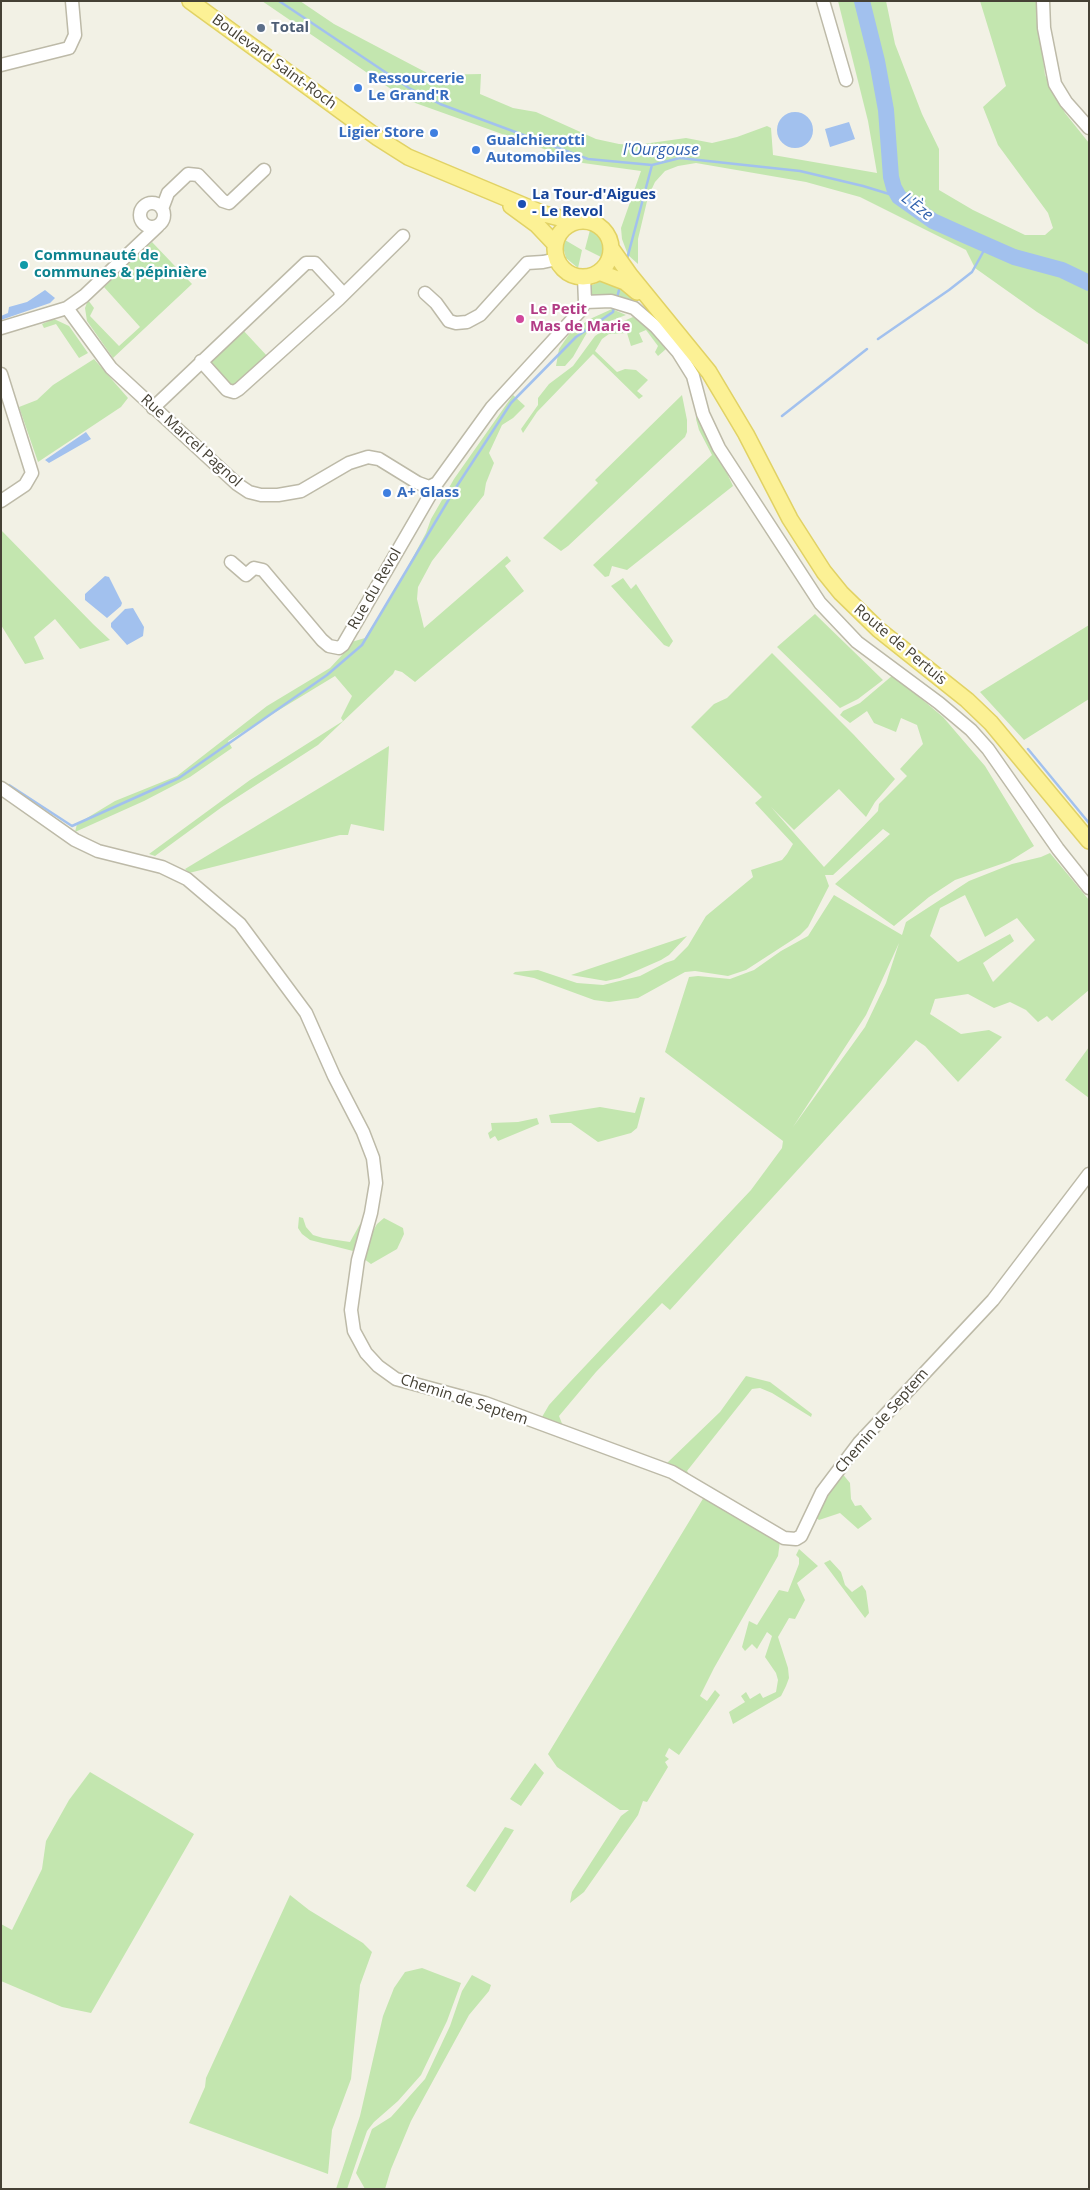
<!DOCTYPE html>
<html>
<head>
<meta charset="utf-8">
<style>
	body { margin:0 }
	#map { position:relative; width:1090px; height:2190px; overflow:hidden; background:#f2f1e5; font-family:"Open Sans",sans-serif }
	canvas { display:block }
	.frame { position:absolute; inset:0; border:2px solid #454135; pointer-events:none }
</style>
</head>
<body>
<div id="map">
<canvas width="1090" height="2190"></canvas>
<div class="frame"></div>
</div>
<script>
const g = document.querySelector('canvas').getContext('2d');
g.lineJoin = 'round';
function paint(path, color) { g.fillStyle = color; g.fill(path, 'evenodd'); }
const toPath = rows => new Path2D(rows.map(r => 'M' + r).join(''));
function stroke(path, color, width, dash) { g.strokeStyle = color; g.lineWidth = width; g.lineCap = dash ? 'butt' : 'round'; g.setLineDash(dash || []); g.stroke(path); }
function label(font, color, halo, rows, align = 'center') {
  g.font = font + ' "Open Sans",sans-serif'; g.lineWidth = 4.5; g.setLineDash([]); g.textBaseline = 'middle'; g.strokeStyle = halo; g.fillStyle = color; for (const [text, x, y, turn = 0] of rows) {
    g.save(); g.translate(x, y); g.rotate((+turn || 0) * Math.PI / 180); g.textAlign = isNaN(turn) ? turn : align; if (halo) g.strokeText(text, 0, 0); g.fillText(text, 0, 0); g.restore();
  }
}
paint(toPath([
	[262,1,300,1,334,24,431,75,481,74,480,94,513,108,536,112,596,139,619,144,636,145,686,138,712,143,737,137,767,126,771,128,773,155,877,173,868,121,838,1,886,1,895,44,922,114,939,149,939,190,973,210,1025,235,1045,235,1053,228,1048,213,998,145,983,107,1006,86,980,1,1049,1,1040,31,1045,75,1065,113,1089,143,1089,345,1037,312,975,268,966,250,860,197,806,182,696,163,678,166,665,171,655,182,648,197,638,239,638,264,628,255,622,239,621,228,641,171,583,163,407,100],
	[590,230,599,235,602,241,604,248,601,257,585,249],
	[565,240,582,250,578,268,566,258,563,247],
	[152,242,192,284,113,358,87,321,85,308,88,300,94,308,90,316,119,346,140,327,104,287],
	[601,281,615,283,638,302,611,295,592,296,590,286],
	[612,309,626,315,589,329,573,357,565,366,556,366,559,349,570,333,590,319],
	[633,317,646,325,666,349,658,356,655,352,658,346,646,330,639,333,643,342,631,346,627,333,609,334,602,339,595,351,617,372,625,369,636,370,648,380,637,391,643,396,639,399,593,354,537,412,523,433,521,429,538,405,538,398,549,384,573,366,595,336,605,329],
	[54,319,69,326,88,353,79,358,56,324,44,328,42,324],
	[242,329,268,357,237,384,232,385,211,364,210,360],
	[94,359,128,398,121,407,38,462,19,407,37,400,53,385],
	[513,395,525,406,513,418,502,425,489,453,494,463,486,483,484,495,432,561,418,587,417,599,424,628,507,556,511,561,505,566,524,591,415,682,402,672,395,670,393,674,318,745,222,807,155,856,149,854,250,780,343,721,341,718,352,696,335,676,228,741,232,748,190,777,144,801,75,832,77,824,115,801,177,776,267,706,330,668,343,654,348,643,365,638,399,583,426,533,431,519,454,479],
	[682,395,687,420,687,432,685,437,568,546,561,551,543,538,598,483,595,480],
	[697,409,733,486,627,570,612,566,609,576,605,577,593,565,712,455,699,430,696,419],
	[1,530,93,624,110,640,80,649,55,619,34,637,44,659,25,664,1,625],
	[623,578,631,589,636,584,673,641,669,647,664,645,644,623,611,586],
	[815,614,883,680,858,699,840,708,777,647],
	[1089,625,1089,699,1024,740,980,692],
	[772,653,854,735,895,779,875,802,866,817,839,789,794,830,771,807,824,867,878,811,879,804,907,776,900,769,923,744,917,725,901,718,896,732,874,723,867,711,850,723,840,715,843,711,860,703,893,675,943,717,985,766,1034,846,1010,861,955,880,929,897,894,926,835,884,890,834,883,829,833,875,825,875,829,886,808,927,800,935,746,970,728,976,695,971,685,972,638,998,609,1002,594,1000,534,978,513,974,515,972,538,970,577,983,603,985,640,976,665,963,674,960,688,946,706,916,753,877,751,870,782,860,787,854,793,844,755,803,762,797,691,727,714,704,727,698],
	[389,746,384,831,351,824,348,835,340,835,189,873,185,869],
	[1050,853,1089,900,1089,990,1052,1021,1047,1016,1038,1022,1026,1010,1010,1002,994,1008,968,994,935,999,930,1014,961,1034,989,1030,1002,1037,958,1082,925,1046,916,1040,670,1310,662,1303,596,1372,559,1416,563,1426,569,1430,667,1463,720,1412,746,1376,770,1382,812,1414,811,1417,772,1393,760,1388,752,1389,687,1471,697,1486,542,1420,542,1417,549,1405,570,1382,751,1190,782,1148,783,1141,665,1052,689,977,698,976,730,979,754,970,781,951,808,936,834,895,902,935,906,922,969,881,1012,864,1041,857],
	[965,895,985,937,1017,918,1035,940,993,982,983,963,1014,941,1010,934,958,962,930,936,940,908],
	[899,943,886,983,865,1027,793,1127,866,1015],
	[687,936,669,955,661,960,620,978,606,981,571,975],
	[1089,1047,1089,1098,1065,1080],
	[640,1097,645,1098,637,1128,631,1133,598,1142,571,1123,551,1123,549,1115,600,1107,635,1113],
	[537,1118,539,1124,498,1141,495,1136,490,1139,488,1133,492,1130,491,1123,518,1122],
	[299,1217,303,1218,306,1227,313,1235,323,1238,350,1242,360,1224,364,1224,370,1236,377,1224,384,1218,403,1228,404,1234,397,1249,371,1264,353,1251,310,1240,302,1234,298,1228],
	[841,1472,850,1483,851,1499,855,1506,861,1505,872,1519,858,1529,840,1513,819,1520,814,1516],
	[704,1497,780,1541,778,1556,714,1668,700,1696,707,1701,715,1690,720,1695,679,1755,669,1748,665,1756,669,1759,665,1762,668,1767,647,1802,643,1801,638,1815,584,1892,570,1903,572,1892,621,1816,629,1810,620,1810,557,1767,548,1754],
	[799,1549,818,1566,797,1583,805,1600,795,1619,789,1618,778,1637,788,1668,789,1678,786,1686,781,1696,733,1724,729,1712,745,1702,741,1696,746,1692,750,1699,760,1693,763,1698,776,1692,778,1680,776,1673,765,1657,772,1636,767,1632,757,1649,752,1644,745,1651,742,1647,749,1621,757,1625,779,1590,788,1592,799,1564,799,1558,796,1555],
	[830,1560,841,1572,845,1585,852,1592,862,1585,866,1591,869,1613,865,1618,824,1563],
	[535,1763,544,1773,521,1806,510,1799],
	[90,1772,194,1834,91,2013,62,2007,1,1981,1,1924,12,1930,42,1869,46,1841,69,1800],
	[505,1827,514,1830,475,1892,466,1886],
	[290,1895,309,1910,363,1943,372,1952,360,1985,351,2079,332,2130,328,2174,189,2123,205,2087,206,2078],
	[422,1968,461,1983,447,2021,421,2075,398,2101,374,2122,367,2131,347,2189,336,2189,360,2116,383,2016,394,1988,405,1972],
	[472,1975,491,1985,489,1991,469,2015,411,2121,391,2169,385,2189,365,2189,356,2173,372,2129,391,2117,425,2079,450,2026,462,1991]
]), '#c3e6af');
paint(toPath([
	'777 130a18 18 0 1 1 36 0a18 18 0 1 1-36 0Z',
	[849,122,855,139,830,147,825,129],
	[45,290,55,298,50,303,1,320,1,316,8,313,9,307,27,302],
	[86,432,91,439,49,463,45,460],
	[105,576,109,577,122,603,121,606,107,618,85,600,85,594],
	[133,608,144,627,143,636,127,645,111,627,111,623,125,609]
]), '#a2c1ee');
stroke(toPath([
	[279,1,409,88,440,104,588,159,652,165,680,158,800,171,863,186,899,197],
	[627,259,652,165],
	[617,298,620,286],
	[878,339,949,290,972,272,987,245],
	[782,416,867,349],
	[1028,749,1089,823],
	[7,786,9,785,72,826,179,778,327,675,362,645,455,489,511,403,576,337,613,312,614,306]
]), '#a2c1ee', 2.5);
stroke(toPath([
	[862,1,877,61,886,110,891,177,894,188,899,197,933,221,964,235,1014,257,1062,270,1089,283]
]), '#a2c1ee', 16);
const minor = toPath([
	[823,1,846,80],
	[1043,1,1044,28,1055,84,1066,102,1089,128],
	[1,65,69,48,75,35,72,1],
	'140 215a12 12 0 1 1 24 0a12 12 0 1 1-24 0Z',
	[162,209,168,193,188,174,198,175,223,201,229,203,264,170],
	[425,293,436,303,449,321,456,323,467,322,480,315,527,263,543,262,557,259],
	[585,302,611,301,634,308,656,327,678,352,693,376,703,414,719,448,820,603,857,642,939,703,971,730,988,749,1058,849,1089,888],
	[67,308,111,368,237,484,249,492,261,495,278,495,301,491,349,463,368,457,379,459,418,483,429,487,437,483,492,407,581,310,585,302,584,277],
	[1,328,67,308,84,296,158,226],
	[201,361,227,390,234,392,239,389,339,299,403,236],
	[1,374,32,473,25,485,1,501],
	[153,408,306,263,315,263,340,290,341,297],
	[231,562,246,575,254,568,263,570,322,640,329,646,339,648,343,645,437,483],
	[1,788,75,840,98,851,162,867,187,879,240,924,306,1013,334,1076,363,1132,373,1158,376,1183,371,1213,358,1260,351,1310,354,1331,366,1353,378,1366,396,1379,485,1403,672,1472,784,1538,796,1539,801,1536,822,1492,859,1443,993,1300,1089,1174]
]);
const major = toPath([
	[190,1,378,138,408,157,544,214,575,222],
	[511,206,537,225,555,244],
	'555 249a28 28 0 1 1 56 0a28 28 0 1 1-56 0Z',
	[611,248,630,275,709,372,746,434,790,519,824,572,841,593,879,630,967,700,991,723,1089,841],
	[599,272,625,282,637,292]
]);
stroke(minor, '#bdbaa8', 15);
stroke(major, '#e1d265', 18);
stroke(minor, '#fff', 12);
stroke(major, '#fcf195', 15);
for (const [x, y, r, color] of [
	[261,28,5,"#5c6f8a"],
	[358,88,5,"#3f7fe0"],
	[434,133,5,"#3f7fe0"],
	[476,150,5,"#3f7fe0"],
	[522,204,5,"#1a4fb4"],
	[24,265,5,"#0f9aa8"],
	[520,319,5,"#d1479c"],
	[387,493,5,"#3f7fe0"]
]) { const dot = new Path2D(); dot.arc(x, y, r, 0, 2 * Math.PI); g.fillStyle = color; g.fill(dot); stroke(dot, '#fff', 2); }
label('bold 15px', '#4e5e75', '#fff', [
	["Total",271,28]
], 'left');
label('15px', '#454135', '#fff', [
	["Boulevard Saint-Roch",274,62,36],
	["Rue Marcel Pagnol",191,441,42],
	["Rue du Revol",375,589,-60],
	["Route de Pertuis",900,645,40],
	["Chemin de Septem",464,1400,18],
	["Chemin de Septem",882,1421,-49]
]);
label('bold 15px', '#366cbe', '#fff', [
	["Ressourcerie",368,79],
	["Le Grand'R",368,96],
	["Ligier Store",424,133,"right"],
	["Gualchierotti",486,141],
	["Automobiles",486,158],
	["A+ Glass",397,493]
], 'left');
label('bold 15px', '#164399', '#fff', [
	["La Tour-d'Aigues",532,195],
	["- Le Revol",532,212]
], 'left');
label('bold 15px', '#0d838f', '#fff', [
	["Communauté de",34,256],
	["communes & pépinière",34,273]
], 'left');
label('bold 15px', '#b23c85', '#fff', [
	["Le Petit",530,310],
	["Mas de Marie",530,327]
], 'left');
label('italic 16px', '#3162ae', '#fff', [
	["l'Ourgouse",661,150],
	["L'Èze",917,207,38]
]);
</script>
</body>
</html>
